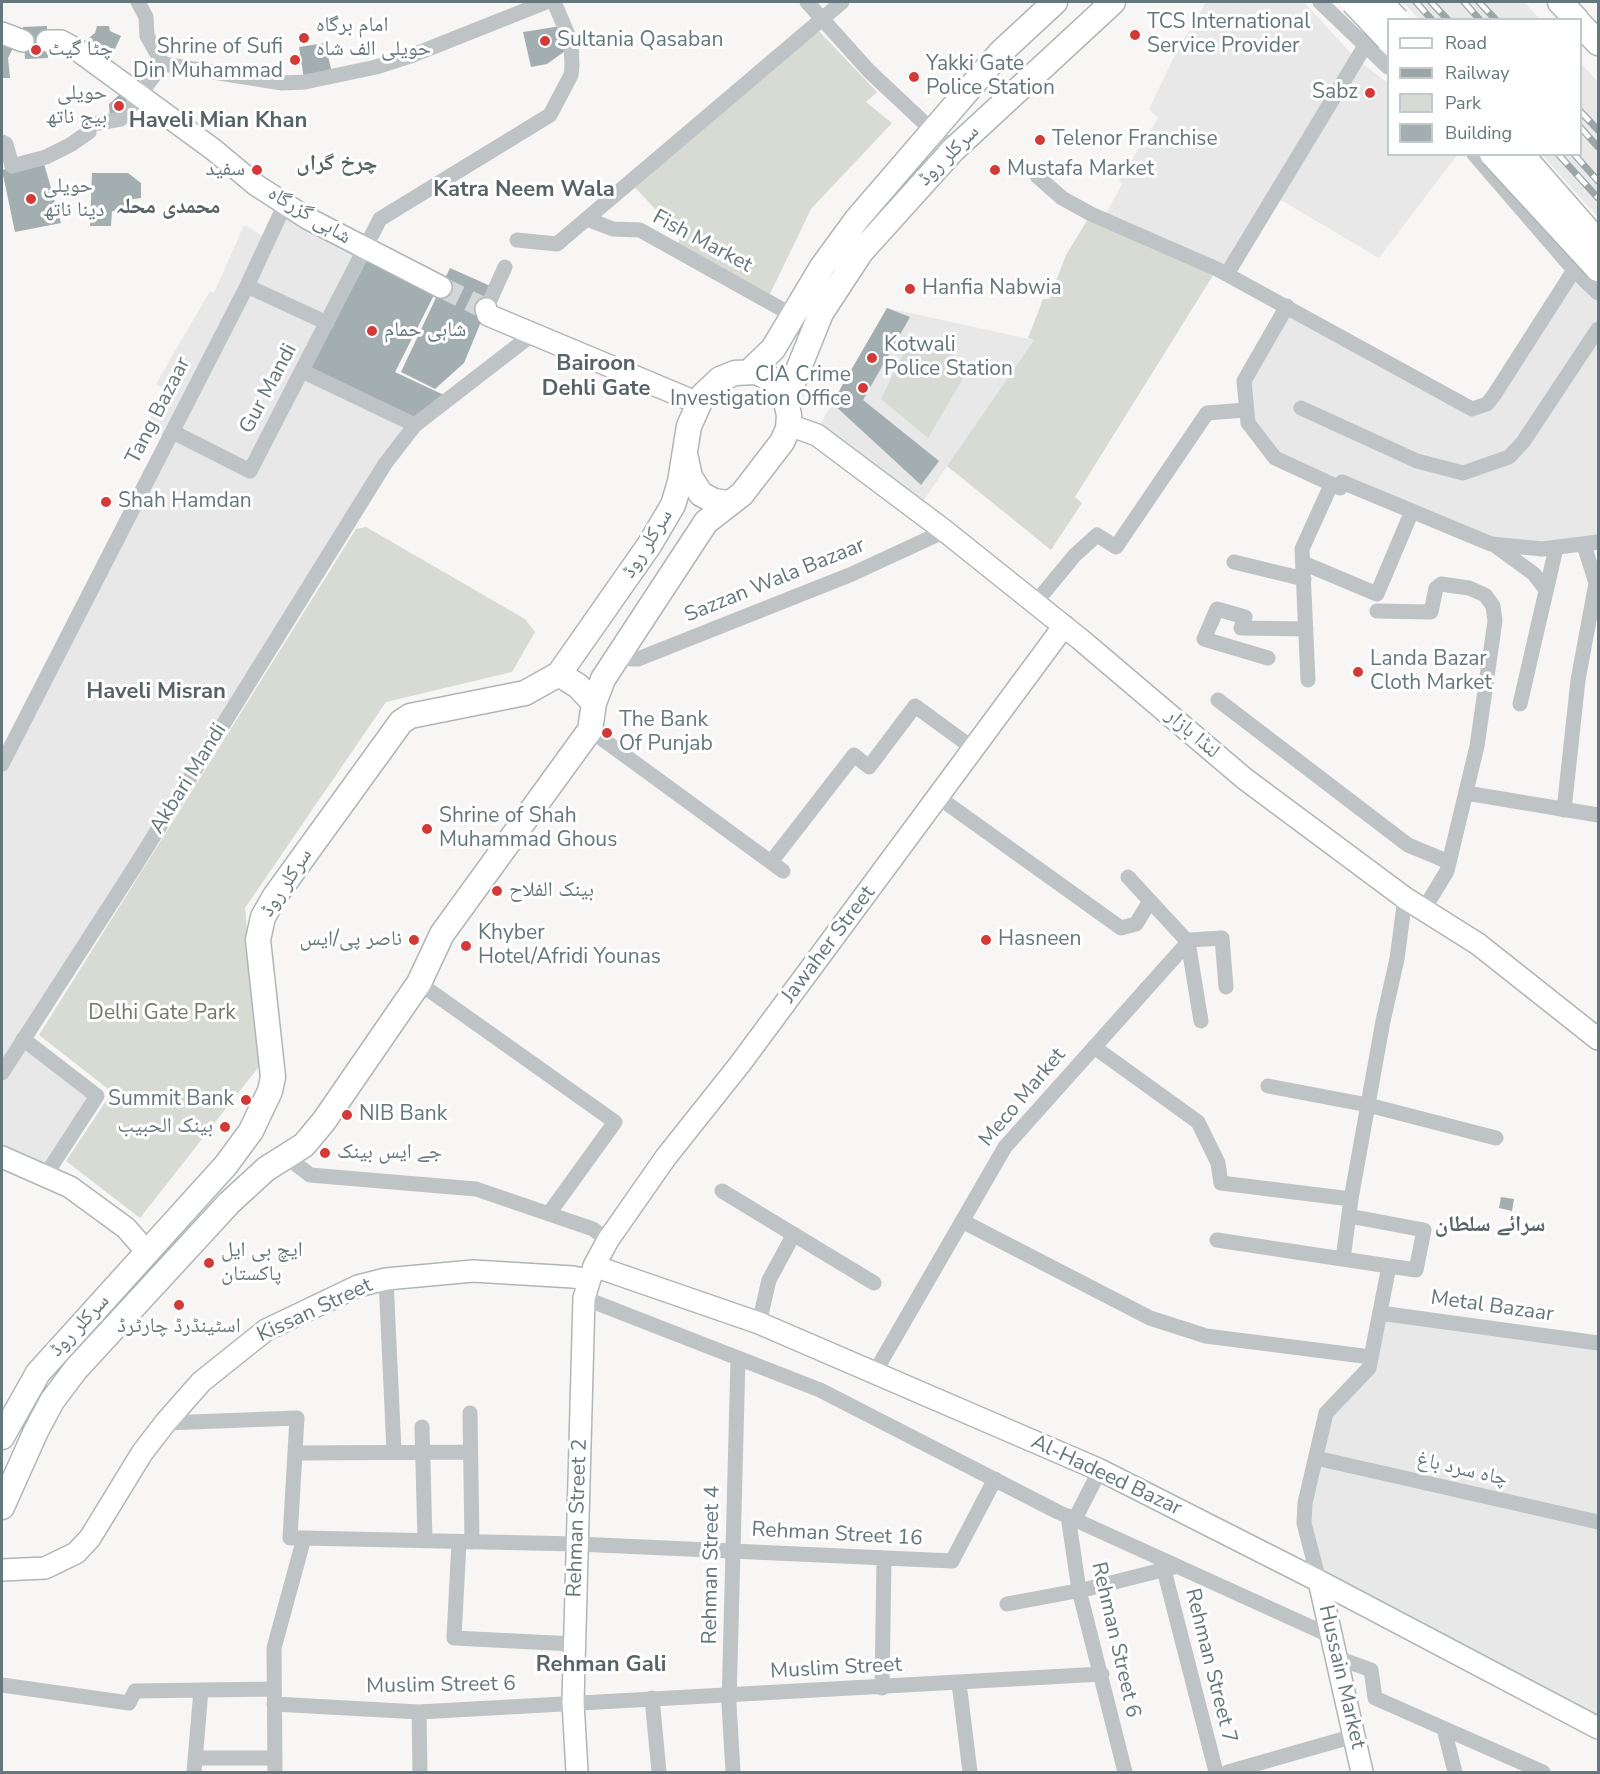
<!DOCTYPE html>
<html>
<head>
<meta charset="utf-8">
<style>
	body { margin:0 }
	#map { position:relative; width:1600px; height:1774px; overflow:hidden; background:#f7f6f4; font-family:"Nunito Sans",sans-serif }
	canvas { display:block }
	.frame { position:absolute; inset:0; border:3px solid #64777c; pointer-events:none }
	.legend { position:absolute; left:1387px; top:18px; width:195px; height:138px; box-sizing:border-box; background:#fff; border:2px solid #c1c9cb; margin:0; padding:8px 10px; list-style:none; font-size:18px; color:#64777c }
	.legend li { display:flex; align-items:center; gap:12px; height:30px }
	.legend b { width:30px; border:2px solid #c1c9cb }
</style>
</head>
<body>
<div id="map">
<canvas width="1600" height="1774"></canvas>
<div class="frame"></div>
<ul class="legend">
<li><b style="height:8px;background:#fff"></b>Road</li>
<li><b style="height:8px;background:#9ca5a8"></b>Railway</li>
<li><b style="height:16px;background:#d8dbd3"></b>Park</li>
<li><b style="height:16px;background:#a3aeb0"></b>Building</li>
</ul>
</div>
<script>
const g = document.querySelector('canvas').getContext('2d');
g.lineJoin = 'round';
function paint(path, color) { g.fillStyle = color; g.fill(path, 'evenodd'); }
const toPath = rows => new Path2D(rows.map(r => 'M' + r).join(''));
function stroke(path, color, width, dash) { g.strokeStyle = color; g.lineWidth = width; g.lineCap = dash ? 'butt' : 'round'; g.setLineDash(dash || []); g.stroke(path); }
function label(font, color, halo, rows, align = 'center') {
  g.font = font + ' "Nunito Sans","Noto Naskh Arabic",sans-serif'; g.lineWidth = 6; g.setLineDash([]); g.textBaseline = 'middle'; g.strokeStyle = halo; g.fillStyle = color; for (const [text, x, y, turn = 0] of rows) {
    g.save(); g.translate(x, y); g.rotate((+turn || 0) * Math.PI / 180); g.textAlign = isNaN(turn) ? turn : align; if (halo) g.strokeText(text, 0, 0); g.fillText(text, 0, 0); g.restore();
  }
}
paint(toPath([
	[1206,2,1304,2,1355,58,1388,83,1388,154,1457,155,1379,258,1274,196,1227,274,1103,219,1122,184,1119,180,1158,118,1149,109,1175,55],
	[1403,2,1524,2,1540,19,1419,19],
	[1581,63,1598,82,1598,217,1542,155,1580,154],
	[285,204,365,249,302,371,415,425,24,1039,97,1096,45,1176,2,1158,2,764,166,438,145,425,167,392,156,384,210,291,214,293,244,225,268,239],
	[1582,264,1598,281,1598,542,1493,544,1340,488,1261,442,1244,381,1287,306,1480,408],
	[887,308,1034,340,919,507,817,430],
	[1380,1313,1598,1343,1598,1727,1319,1581,1305,1529,1326,1413,1363,1375]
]), '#e7e8e7');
paint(toPath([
	[815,27,877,92,866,102,892,123,811,209,770,294,678,248,680,236,630,182],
	[1091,214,1217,269,1075,497,1082,503,1051,550,947,466,1034,340,1028,338,1043,299,1049,299,1066,255],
	[911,338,972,363,928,438,881,399],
	[366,527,525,619,535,632,512,672,386,702,245,908,261,1064,140,1218,66,1161,112,1092,39,1035,356,529]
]), '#d8dbd3');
paint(toPath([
	[47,26,48,58,25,59,23,27],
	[97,26,109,26,110,31,121,36,107,66,84,42,95,33],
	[561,26,568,49,547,64,531,67,523,32],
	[2,40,13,48,8,58,10,78,2,78],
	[325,43,332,73,304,79,299,47],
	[119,95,130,102,110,118,109,104],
	[43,160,61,223,15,232,2,170],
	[92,173,128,173,141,183,141,198,126,200,126,211,112,211,111,226,90,226],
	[367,254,436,291,395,372,446,396,414,421,307,370],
	[450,268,495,288,464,363,435,389,401,372],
	[887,308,910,317,863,400,939,461,921,485,832,403],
	[1501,1197,1514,1199,1512,1211,1499,1208]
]), '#a3aeb0');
stroke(toPath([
	[441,287,486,309]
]), '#d2d6d6', 21, [21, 10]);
const secondary = toPath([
	[2,33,23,41],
	[47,41,61,41,76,49,214,150,256,185,307,218,441,287],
	[486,309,488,315,698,403],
	[789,425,817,435,945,531,1080,639,1245,779,1405,898,1478,944,1598,1039],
	[2,1157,70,1187,126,1228,148,1253],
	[594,1266,759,1323,1100,1470,1319,1581,1598,1728],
	[2,1570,45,1568,76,1553,90,1538,142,1453,165,1423,201,1382,266,1330,358,1286,386,1279,473,1271,573,1277,589,1280],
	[1319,1581,1362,1772],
	[577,1772,573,1702,584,1298,594,1266,608,1240,666,1157,740,1064,1064,626]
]);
const primary = toPath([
	[1560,2,1577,20],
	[1580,24,1598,43],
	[750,371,773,349,822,267,857,219,1000,53,1055,2],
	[786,400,821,313,861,252,953,150,1113,2],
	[686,458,690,477,701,494,714,501,728,503],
	[559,674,578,686,594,703],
	[2,1437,38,1373,226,1165,251,1131,270,1091,273,1077,258,940,263,917,275,896,401,722,410,716,525,693,559,674,650,544,673,505,680,482,689,426,703,395,720,379,735,373,756,372,773,380,784,393,789,415,788,429,782,442,742,494,706,522,603,679,594,703,590,730,442,934,419,983,324,1121,304,1145,266,1169,229,1203,76,1369,52,1401,36,1431,2,1507]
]);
stroke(secondary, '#aeb6b8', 24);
stroke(primary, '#afb6b8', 27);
stroke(toPath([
	[138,2,146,17,147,36,163,64],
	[807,2,869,71,953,150],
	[1320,2,1388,67],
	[2,142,6,144,12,166,46,157,70,145,89,132,87,125,121,119,163,64,282,83,305,82,376,67,413,55,546,2],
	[1474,154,1574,270,1598,293],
	[1037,176,1062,198,1091,214,1217,269,1472,409,1487,404,1494,395,1574,270,1590,251],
	[587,219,613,229,640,230,794,316],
	[517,240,557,244,842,2],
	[1227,274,1380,21],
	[247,286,327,323],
	[1287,306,1244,381,1248,423,1275,458,1340,488,1342,482,1491,544,1542,549,1598,542],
	[486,309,505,267],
	[302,371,415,425],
	[1301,408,1417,461,1463,473,1509,457,1523,442,1598,329],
	[173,432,250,471,380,219,550,115,571,75,572,66,571,42,554,2],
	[1493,544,1534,574,1546,590],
	[1234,562,1304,579],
	[1303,563,1377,594,1412,511],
	[1036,602,1075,555,1097,535,1116,547,1207,413,1245,410],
	[1377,611,1431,612,1436,588,1441,584,1469,588,1485,595,1493,606,1495,621,1477,746,1447,871,1424,909],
	[619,653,631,659,638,659,852,574,945,531],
	[1268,658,1204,639,1217,609,1245,617,1241,628,1306,629],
	[1308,680,1302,549,1331,485],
	[1218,700,1408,845,1449,862],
	[1520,704,1556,548],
	[590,730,783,871],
	[2,764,247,286,285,204],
	[1466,793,1598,815],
	[938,797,1121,928,1136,924,1150,901],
	[1564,810,1578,680,1596,583,1584,545],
	[771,862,854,755,869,767,915,706,974,749],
	[1128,877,1188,942,1201,1021],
	[419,983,615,1122,550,1212],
	[23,1039,97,1096,45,1176],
	[1094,1047,1198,1122,1218,1163,1221,1183,1351,1199,1343,1259],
	[2,1073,134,868,385,464,415,425,534,333],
	[1268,1086,1368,1105,1496,1138],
	[287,1157,310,1175,476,1189,593,1229,608,1240],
	[722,1191,874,1283],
	[1351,1199,1383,1021,1397,959,1405,898],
	[962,1221,1150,1318,1206,1336,1371,1357],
	[1217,1240,1389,1266],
	[386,1279,394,1451],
	[584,1298,820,1390,1058,1512,1333,1637],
	[1380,1313,1598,1343],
	[759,1323,769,1280,794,1234],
	[875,1372,1005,1147,1190,940,1222,938,1226,987],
	[470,1413,472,1542],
	[165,1423,297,1418,290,1538,304,1538,274,1648,275,1772],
	[422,1427,425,1541],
	[295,1453,470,1452],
	[1316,1458,1598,1522],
	[1068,1516,1079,1590,1125,1772],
	[1075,1519,1100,1470],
	[304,1538,577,1544,952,1561,995,1479],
	[459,1542,454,1638,574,1644],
	[1164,1570,1216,1772],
	[1319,1581,1304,1523,1305,1503,1326,1413,1369,1368,1389,1266,1416,1270,1424,1230,1349,1216],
	[1007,1604,1087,1589,1174,1567],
	[1338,1658,1371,1670,1375,1698,1543,1772],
	[959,1683,970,1772],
	[2,1685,129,1703,135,1691,274,1689],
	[882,1688,884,1558],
	[652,1698,659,1772],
	[274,1704,419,1712,1102,1674],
	[419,1712,420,1772],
	[1444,1729,1455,1772],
	[196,1758,275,1758],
	[194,1772,201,1690],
	[733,1772,729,1704,738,1358],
	[1228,1772,1354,1736]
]), '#bec3c5', 15);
stroke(secondary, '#fff', 21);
stroke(primary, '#fff', 24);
const rail = toPath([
	[1416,2,1432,20],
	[1431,2,1448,20],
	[1464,2,1480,20],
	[1479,2,1496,20],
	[1580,111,1598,130],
	[1580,127,1598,147],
	[1558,154,1598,198],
	[1574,154,1598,181]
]);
stroke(rail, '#9ca5a8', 7);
stroke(rail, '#fff', 4.5, [14]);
const primaryBridge = toPath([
	[1353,2,1388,39],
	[1380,2,1397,20],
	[1492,154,1598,269],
	[1521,154,1598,242]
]);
stroke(primaryBridge, '#afb6b8', 27, []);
stroke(primaryBridge, '#fff', 24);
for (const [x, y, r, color] of [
	[1135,35,6,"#d33a37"],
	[304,38,6,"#d33a37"],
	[545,41,6,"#d33a37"],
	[36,50,6,"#d33a37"],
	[295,60,6,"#d33a37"],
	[914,77,6,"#d33a37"],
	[1370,93,6,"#d33a37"],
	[119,106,6,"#d33a37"],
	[1040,140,6,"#d33a37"],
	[257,170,6,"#d33a37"],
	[995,170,6,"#d33a37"],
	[31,199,6,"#d33a37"],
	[910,289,6,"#d33a37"],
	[372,331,6,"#d33a37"],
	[872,358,6,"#d33a37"],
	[863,388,6,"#d33a37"],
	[106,502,6,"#d33a37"],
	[1358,672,6,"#d33a37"],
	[607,733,6,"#d33a37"],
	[427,829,6,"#d33a37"],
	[497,891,6,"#d33a37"],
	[414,940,6,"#d33a37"],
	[986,940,6,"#d33a37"],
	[466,946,6,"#d33a37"],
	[246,1100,6,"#d33a37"],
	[347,1115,6,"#d33a37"],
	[225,1127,6,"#d33a37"],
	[325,1153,6,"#d33a37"],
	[209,1263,6,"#d33a37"],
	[179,1305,6,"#d33a37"]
]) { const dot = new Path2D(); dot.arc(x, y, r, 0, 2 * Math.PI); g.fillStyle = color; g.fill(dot); stroke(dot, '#fff', 2); }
label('21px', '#64777c', '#fff', [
	["TCS International",1147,23],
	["Service Provider",1147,47],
	["امام برگاہ",316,26],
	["حویلی الف شاہ",316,50],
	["Sultania Qasaban",557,41],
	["Shrine of Sufi",283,48,"right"],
	["Din Muhammad",283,72,"right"],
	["چٹا گیٹ",48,50],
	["Yakki Gate",926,65],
	["Police Station",926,89],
	["Sabz",1358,93,"right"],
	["حویلی",107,94,"right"],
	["بیج ناتھ",107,118,"right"],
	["Telenor Franchise",1052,140],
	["سفید",245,170,"right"],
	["Mustafa Market",1007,170],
	["حویلی",43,187],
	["دینا ناتھ",43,211],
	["Hanfia Nabwia",922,289],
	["شاہی حمام",384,331],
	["Kotwali",884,346],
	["Police Station",884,370],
	["CIA Crime",851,376,"right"],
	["Investigation Office",851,400,"right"],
	["Shah Hamdan",118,502],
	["Landa Bazar",1370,660],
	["Cloth Market",1370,684],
	["The Bank",619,721],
	["Of Punjab",619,745],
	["Shrine of Shah",439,817],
	["Muhammad Ghous",439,841],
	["بینک الفلاح",509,891],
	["Khyber",478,934],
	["Hotel/Afridi Younas",478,958],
	["ناصر پی/ایس",402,940,"right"],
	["Hasneen",998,940],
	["Summit Bank",234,1100,"right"],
	["NIB Bank",359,1115],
	["بينک الحبيب",213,1127,"right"],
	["جے ایس بینک",337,1153],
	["ایچ بی ایل",221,1251],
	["پاکستان",221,1275],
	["اسٹینڈرڈ چارٹرڈ",179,1327,"center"]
], 'left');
label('21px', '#64777c', '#fff', [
	["سرکلر روڈ",949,156,-45],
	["شاہی گزرگاہ",309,216,31],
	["Fish Market",702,242,28],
	["Gur Mandi",269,389,-62],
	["Tang Bazaar",159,411,-63],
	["سرکلر روڈ",648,544,-58],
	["Sazzan Wala Bazaar",775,581,-22],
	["لنڈا بازار",1192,734,41],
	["Akbari Mandi",189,779,-58],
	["سرکلر روڈ",287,883,-57],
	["Jawaher Street",829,945,-53],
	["Meco Market",1023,1098,-50],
	["Metal Bazaar",1492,1307,8],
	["Kissan Street",315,1311,-25],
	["سرکلر روڈ",80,1326,-47],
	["چاہ سرد باغ",1462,1470,13],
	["Al-Hadeed Bazar",1106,1476,25],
	["Rehman Street 2",578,1518,-88],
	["Rehman Street 16",837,1535,3],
	["Rehman Street 4",712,1565,-89],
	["Rehman Street 6",1115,1640,77],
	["Rehman Street 7",1210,1666,76],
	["Muslim Street",836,1669,-3],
	["Hussain Market",1341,1677,77],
	["Muslim Street 6",441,1686,-1]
]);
label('21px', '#6f7a67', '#fff', [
	["Delhi Gate Park",162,1014]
]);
label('bold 22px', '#566468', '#fff', [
	["Haveli Mian Khan",218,122],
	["چرخ گراں",337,165],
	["Katra Neem Wala",524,191],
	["محمدی محلہ",168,208],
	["Bairoon",596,365],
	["Dehli Gate",596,390],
	["Haveli Misran",156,693],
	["سرائے سلطان",1490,1226],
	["Rehman Gali",601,1666]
]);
</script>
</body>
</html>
